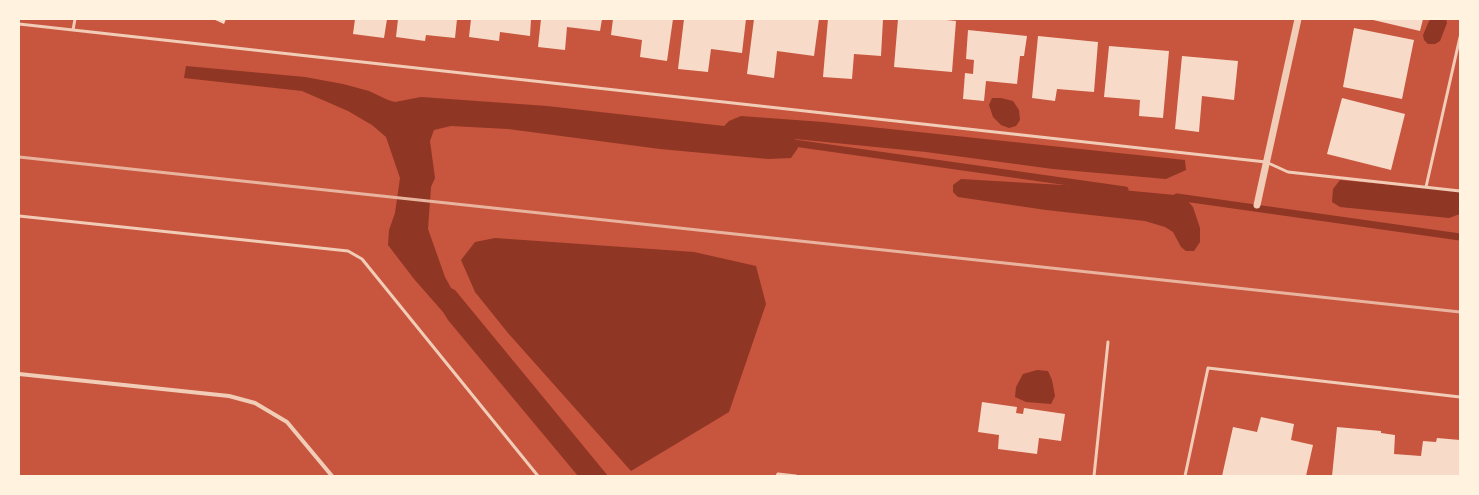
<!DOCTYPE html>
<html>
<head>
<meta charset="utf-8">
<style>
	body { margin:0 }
	#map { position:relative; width:1479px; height:495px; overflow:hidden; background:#c8553d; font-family:"Zilla Slab",serif }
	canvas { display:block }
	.frame { position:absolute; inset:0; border:20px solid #fff3e0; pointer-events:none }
</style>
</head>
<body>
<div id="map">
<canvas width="1479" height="495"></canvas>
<div class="frame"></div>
</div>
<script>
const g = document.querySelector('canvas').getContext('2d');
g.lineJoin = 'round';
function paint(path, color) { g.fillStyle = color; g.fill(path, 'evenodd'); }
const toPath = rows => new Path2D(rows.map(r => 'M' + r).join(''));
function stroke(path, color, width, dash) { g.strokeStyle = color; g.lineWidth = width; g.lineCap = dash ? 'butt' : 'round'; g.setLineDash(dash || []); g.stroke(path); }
paint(toPath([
	[1432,19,1446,19,1447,23,1440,41,1435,44,1428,44,1424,40,1423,35,1429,21],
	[186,66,305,77,343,84,369,91,388,100,395,102,421,97,547,106,724,126,729,121,741,116,823,122,1185,160,1186,170,1166,179,1053,169,926,152,795,139,798,148,791,158,768,159,660,149,508,129,451,126,434,130,430,141,435,178,431,187,428,229,445,277,451,288,455,290,608,476,578,476,448,320,443,312,414,279,388,245,389,230,395,213,400,178,386,137,372,125,348,111,302,91,184,78],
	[992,98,1001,98,1013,101,1019,110,1020,120,1016,126,1009,128,1001,125,993,117,989,105],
	[961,179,1080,186,1175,195,1185,198,1193,207,1200,228,1200,242,1194,251,1186,251,1181,247,1173,232,1165,227,1145,221,1046,210,958,197,953,192,953,185],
	[1340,180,1458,191,1460,192,1460,214,1449,218,1340,207,1332,202,1333,189],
	[495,238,694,252,756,266,766,304,729,412,631,471,508,333,475,292,461,260,475,242],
	[1037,370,1048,371,1052,380,1055,396,1051,404,1026,402,1015,397,1016,387,1023,374]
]), '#8f3625');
stroke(toPath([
	[787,142,1125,190],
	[1177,197,1460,237]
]), '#8f3625', 7);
paint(toPath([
	[213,19,226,19,224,24],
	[355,19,387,19,384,38,353,34],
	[398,19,457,19,455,38,426,35,425,41,396,37],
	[471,19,531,19,530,36,500,32,499,41,469,37],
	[541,19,602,19,600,31,567,27,565,50,538,47],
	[613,19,673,19,667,61,640,57,642,40,611,35],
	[684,19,746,19,742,53,711,49,708,72,678,69],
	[754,19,819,19,814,56,777,51,774,78,747,74],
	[828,19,883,19,881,56,854,54,852,79,823,77],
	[898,19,936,19,956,21,952,72,894,67],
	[1369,19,1423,19,1420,31],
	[1354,28,1414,40,1402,99,1343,87],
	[968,30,1027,36,1024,56,1020,56,1017,84,986,81,984,101,963,99,965,73,973,74,974,60,966,59],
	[1038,36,1098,42,1094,92,1057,89,1055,101,1032,98],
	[1109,46,1169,51,1163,118,1139,116,1140,100,1104,97],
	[1182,56,1238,61,1234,100,1202,96,1199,132,1175,129],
	[1342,98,1405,114,1391,170,1327,154],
	[982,402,1017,407,1016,413,1023,414,1024,408,1065,414,1061,441,1039,438,1037,454,998,449,999,435,978,432],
	[1261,417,1294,424,1291,440,1313,445,1306,476,1222,476,1233,427,1257,432],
	[1337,427,1381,431,1381,433,1395,435,1394,454,1421,456,1423,441,1436,442,1437,438,1460,440,1460,476,1332,476]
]), '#f7dbc8');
stroke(toPath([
	[19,24,73,30,75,19],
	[73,30,1266,162,1288,172,1460,191],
	[1426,187,1460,37],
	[19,216,348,251,362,259,538,476],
	[777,476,778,474,796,476],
	[1094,476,1108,342],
	[1185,476,1208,368,1460,397]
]), '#f1ccb7', 3);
stroke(toPath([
	[19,374,229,396,255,403,287,422,332,476]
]), '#f1ccb7', 4);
stroke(toPath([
	[1257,205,1298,19]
]), '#f1ccb7', 7);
stroke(toPath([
	[19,157,1460,312]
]), '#e9b49f', 3);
</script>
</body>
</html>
